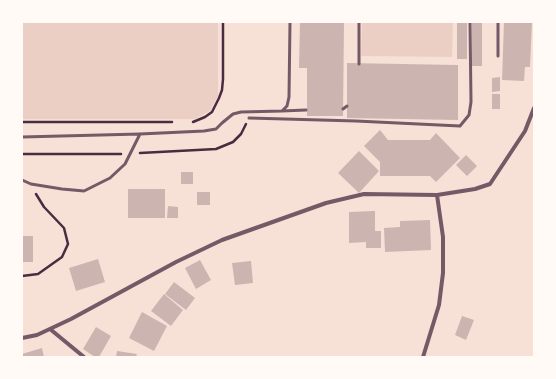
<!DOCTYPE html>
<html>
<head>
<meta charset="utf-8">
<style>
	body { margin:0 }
	#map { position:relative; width:556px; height:379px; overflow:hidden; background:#f7e1d7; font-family:"Golos Text",sans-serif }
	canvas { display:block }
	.frame { position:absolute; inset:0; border:23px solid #fffaf5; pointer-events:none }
</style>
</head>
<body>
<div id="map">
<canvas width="556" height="379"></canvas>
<div class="frame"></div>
</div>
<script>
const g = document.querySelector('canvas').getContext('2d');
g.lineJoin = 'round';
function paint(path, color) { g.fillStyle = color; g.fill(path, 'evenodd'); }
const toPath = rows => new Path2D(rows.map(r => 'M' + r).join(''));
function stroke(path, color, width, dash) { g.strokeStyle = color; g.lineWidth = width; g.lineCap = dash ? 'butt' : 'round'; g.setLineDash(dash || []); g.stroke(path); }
paint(toPath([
	[22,22,218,22,218,96,210,111,195,119,22,119],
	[362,22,453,22,452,57,361,56]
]), '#ebcfc5');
paint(toPath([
	[300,22,344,22,343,116,307,116,307,68,299,68],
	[457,22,467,22,467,59,457,59],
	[472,22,482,22,482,66,472,66],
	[504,22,532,22,530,67,525,67,524,81,502,80],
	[347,63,458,65,458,120,347,118],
	[500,77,500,91,492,92,492,78],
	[492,94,500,94,500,109,492,109],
	[380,130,388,140,430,140,436,133,460,158,436,182,430,176,380,176,380,162,364,146],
	[359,151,379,171,359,193,338,173],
	[466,155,477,166,467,176,456,165],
	[181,172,193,172,193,184,181,184],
	[128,189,165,189,165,218,128,218],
	[197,192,210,192,210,205,197,205],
	[168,206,178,207,178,218,167,218],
	[375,211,375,231,381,231,381,248,366,248,366,242,349,243,349,212],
	[430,220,431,250,385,252,384,228,400,227,400,221],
	[22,236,33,236,33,262,22,262],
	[98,259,105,282,76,291,69,268],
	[200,260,211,280,196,289,185,268],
	[251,261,253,283,235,285,232,263],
	[174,282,195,298,186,310,165,294],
	[164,294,183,310,171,326,151,311],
	[142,312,167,326,154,351,129,338],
	[462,316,474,320,466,340,455,335],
	[96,327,111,336,99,357,95,357,83,349],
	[42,348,44,357,22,357,22,354],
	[117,351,137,354,136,357,116,357]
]), '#ccb4b1');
stroke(toPath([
	[22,122,172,122],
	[193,122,205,117,212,112,219,98,222,90,223,79,223,22],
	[140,153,216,149,233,142,241,134,246,124],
	[22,154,121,154],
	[22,276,38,274,62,257,68,244,64,228,44,207,36,194]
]), '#4a2c40', 2.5);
stroke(toPath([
	[498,56,498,22],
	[359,64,359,22],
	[343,109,347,106],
	[282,111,306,110],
	[249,118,356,121,460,126,469,115,471,102,470,22],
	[22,137,140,134,204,131,216,129,222,123,233,114,241,112,282,111,287,106,289,97,290,22],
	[22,180,31,184,62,189,84,191,110,178,125,164,140,134]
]), '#755966', 3);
stroke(toPath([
	[50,329,84,357],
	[22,338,37,335,71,319,176,262,222,240,326,203,364,194,437,195,475,189,490,184,525,131,534,108],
	[423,357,439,305,443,273,443,237,437,195]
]), '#755966', 4);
</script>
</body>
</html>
